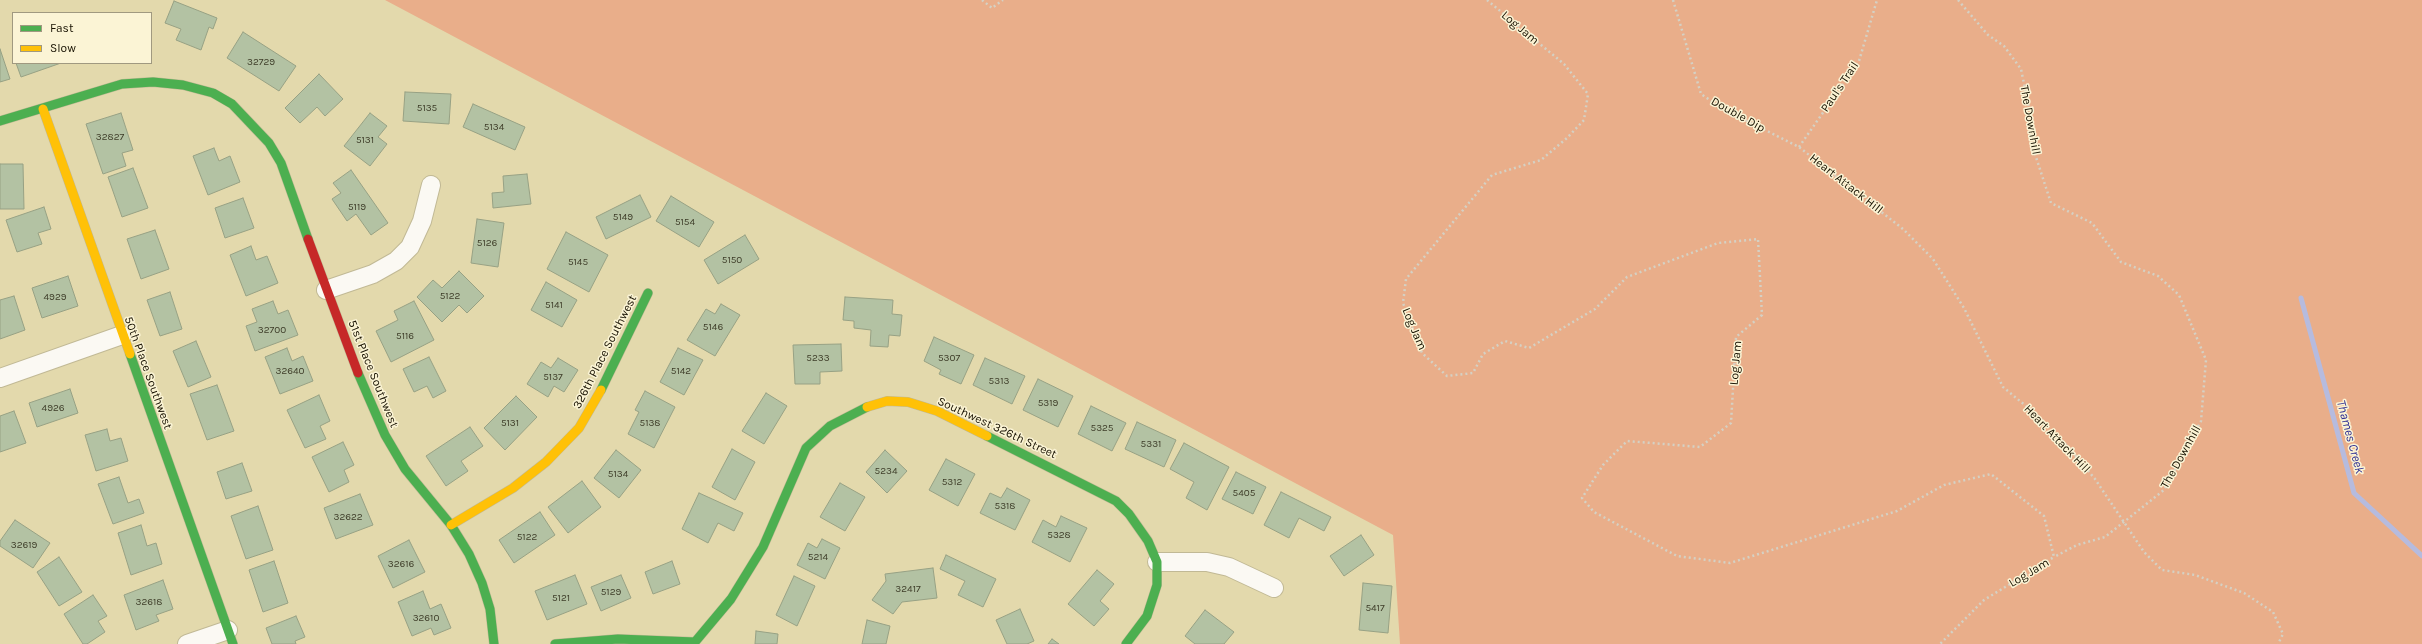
<!DOCTYPE html>
<html>
<head>
<meta charset="utf-8">
<style>
	body { margin:0 }
	#map { position:relative; width:2422px; height:644px; overflow:hidden; background:#e3d9ac; font-family:Karla,sans-serif }
	canvas { display:block }
	.legend { position:absolute; left:12px; top:12px; width:140px; height:52px; box-sizing:border-box; background:#fbf4d5; border:1px solid #a09980; margin:0; padding:5px 7px; list-style:none; font-size:12px; color:#171100 }
	.legend li { display:flex; align-items:center; gap:8px; height:20px }
	.legend b { width:20px; border:1px solid #a09980 }
</style>
</head>
<body>
<div id="map">
<canvas width="2422" height="644"></canvas>
<ul class="legend">
<li><b style="height:5px;background:#4caf50"></b>Fast</li>
<li><b style="height:5px;background:#ffc107"></b>Slow</li>
</ul>
</div>
<script>
const g = document.querySelector('canvas').getContext('2d');
g.lineJoin = 'round';
function paint(path, color) { g.fillStyle = color; g.fill(path, 'evenodd'); }
const toPath = rows => new Path2D(rows.map(r => 'M' + r).join(''));
function stroke(path, color, width, dash) { g.strokeStyle = color; g.lineWidth = width; g.lineCap = dash ? 'butt' : 'round'; g.setLineDash(dash || []); g.stroke(path); }
function label(font, color, halo, rows, align = 'center') {
  g.font = font + ' Karla,sans-serif'; g.lineWidth = 3; g.setLineDash([]); g.textBaseline = 'middle'; g.strokeStyle = halo; g.fillStyle = color; for (const [text, x, y, turn = 0] of rows) {
    g.save(); g.translate(x, y); g.rotate((+turn || 0) * Math.PI / 180); g.textAlign = isNaN(turn) ? turn : align; if (halo) g.strokeText(text, 0, 0); g.fillText(text, 0, 0); g.restore();
  }
}
paint(toPath([
	[385,0,2422,0,2422,644,1400,644,1393,535]
]), '#e9ae8a');
stroke(toPath([
	[2301,298,2354,493,2422,556]
]), '#b6bbde', 5);
const building = toPath([
	[174,1,217,18,213,29,209,27,201,50,176,40,181,29,165,23,174,1],
	[243,32,296,66,279,91,227,58,243,32],
	[0,49,10,79,0,82,0,49],
	[16,63,61,63,21,77,16,63],
	[319,74,343,99,325,116,317,107,300,123,285,108,319,74],
	[405,92,451,94,449,124,403,121,405,92],
	[473,104,525,127,515,150,463,127,473,104],
	[121,113,133,150,122,153,126,166,103,174,86,124,121,113],
	[370,113,387,126,378,137,387,144,370,166,344,146,370,113],
	[214,148,219,161,230,156,240,182,208,195,193,156,214,148],
	[0,164,23,164,24,209,0,209,0,164],
	[133,168,148,208,122,217,108,177,133,168],
	[351,170,388,223,371,235,356,214,347,221,332,199,341,193,333,183,351,170],
	[527,174,531,204,493,208,492,193,504,192,503,176,527,174],
	[640,195,651,217,606,239,596,217,640,195],
	[671,196,714,222,699,247,656,221,671,196],
	[243,198,254,228,225,238,215,208,243,198],
	[44,207,51,229,38,233,42,244,17,252,6,220,44,207],
	[477,219,504,223,498,267,471,263,477,219],
	[155,230,169,269,141,279,127,239,155,230],
	[566,232,608,255,589,292,547,269,566,232],
	[745,235,759,259,718,284,704,260,745,235],
	[251,246,256,260,267,256,278,283,246,296,230,255,251,246],
	[459,271,484,296,467,313,459,305,442,322,417,297,433,280,442,288,459,271],
	[68,276,78,306,42,318,32,288,68,276],
	[546,282,577,300,562,327,531,310,546,282],
	[170,292,182,329,160,336,147,300,170,292],
	[14,296,25,330,0,339,0,300,14,296],
	[845,297,893,300,892,314,902,315,900,336,889,335,888,347,870,346,871,330,854,328,854,321,843,320,845,297],
	[273,301,278,314,288,310,298,335,255,351,246,326,257,322,252,309,273,301],
	[414,301,434,340,391,362,376,331,398,320,394,311,414,301],
	[721,304,740,315,715,356,687,340,706,309,715,314,721,304],
	[934,337,974,355,961,384,939,374,941,370,924,361,934,337],
	[196,341,211,377,188,387,173,351,196,341],
	[841,344,842,371,820,372,820,384,795,384,793,345,841,344],
	[287,348,292,361,303,356,313,381,280,394,265,357,287,348],
	[678,348,703,360,684,395,660,382,678,348],
	[429,357,446,391,433,398,427,386,414,392,403,369,429,357],
	[558,358,578,370,564,392,554,386,548,397,527,384,541,362,551,368,558,358],
	[985,358,1025,376,1012,404,973,385,985,358],
	[1038,379,1073,396,1058,427,1023,410,1038,379],
	[217,385,234,431,207,440,190,394,217,385],
	[70,389,78,413,37,427,29,403,70,389],
	[645,391,675,407,654,448,628,434,639,412,635,410,645,391],
	[766,393,787,406,764,444,742,431,766,393],
	[319,395,330,421,320,426,326,439,305,448,287,410,319,395],
	[516,396,537,417,505,450,484,428,516,396],
	[1091,406,1126,423,1112,451,1078,434,1091,406],
	[14,411,26,443,0,452,0,416,14,411],
	[1137,422,1176,440,1164,467,1125,449,1137,422],
	[470,427,483,446,461,461,468,471,446,486,426,456,470,427],
	[107,429,110,441,121,438,128,461,96,471,85,435,107,429],
	[343,442,354,465,344,470,349,482,329,492,312,457,343,442],
	[1184,443,1229,467,1207,510,1186,498,1194,482,1170,469,1184,443],
	[732,449,755,462,735,500,712,487,732,449],
	[616,450,641,470,619,498,594,478,616,450],
	[885,450,907,471,887,493,866,472,885,450],
	[946,459,975,474,958,506,929,490,946,459],
	[242,463,252,491,226,499,217,472,242,463],
	[1236,472,1266,487,1253,514,1222,499,1236,472],
	[119,477,128,503,139,499,144,513,113,524,98,484,119,477],
	[582,481,601,507,568,533,548,507,582,481],
	[840,483,865,497,845,531,820,517,840,483],
	[1007,488,1030,500,1015,530,980,513,990,493,1001,498,1007,488],
	[1281,492,1331,517,1324,531,1299,518,1289,538,1264,525,1281,492],
	[699,493,743,513,734,531,718,523,708,543,682,529,699,493],
	[360,494,373,525,336,539,324,508,360,494],
	[258,506,273,550,246,559,231,516,258,506],
	[540,512,555,535,514,563,499,540,540,512],
	[1061,516,1087,528,1070,562,1032,542,1043,520,1056,527,1061,516],
	[15,520,50,543,33,568,0,546,0,541,15,520],
	[141,525,147,546,156,543,162,564,131,575,118,533,141,525],
	[1361,535,1374,555,1344,576,1330,556,1361,535],
	[822,539,840,548,825,579,797,565,808,543,817,548,822,539],
	[409,540,425,572,393,588,378,556,409,540],
	[946,555,996,579,983,607,958,595,965,581,940,569,946,555],
	[59,557,82,592,59,606,37,572,59,557],
	[274,561,288,603,263,612,249,570,274,561],
	[672,561,680,584,653,594,645,572,672,561],
	[933,568,937,598,902,602,893,614,872,600,886,581,885,574,933,568],
	[1097,570,1114,584,1100,601,1109,609,1094,626,1068,604,1097,570],
	[575,575,587,604,547,620,535,591,575,575],
	[621,575,631,598,601,611,591,587,621,575],
	[794,576,815,586,797,626,776,615,794,576],
	[163,580,173,609,156,615,159,621,136,630,124,595,163,580],
	[1363,583,1392,586,1388,633,1359,630,1363,583],
	[423,591,430,609,441,604,451,628,434,635,431,628,412,636,398,602,423,591],
	[93,595,107,616,98,621,105,632,87,644,83,644,64,614,93,595],
	[1020,609,1034,641,1027,644,1007,644,996,620,1020,609],
	[1205,610,1234,632,1224,644,1195,644,1185,636,1205,610],
	[296,616,305,637,295,641,296,644,272,644,266,628,296,616],
	[867,620,890,626,886,644,862,644,867,620],
	[756,631,778,634,777,644,755,644,756,631],
	[1052,639,1059,644,1048,644,1052,639]
]);
paint(building, '#b3c2a3');
stroke(building, '#97a184', 1);
const street = toPath([
	[326,290,373,274,396,261,410,247,422,221,431,185],
	[0,378,122,335],
	[1157,562,1207,562,1229,567,1274,588],
	[187,644,228,630]
]);
const fast = toPath([
	[0,121,122,84,153,82,183,85,213,93,232,104,269,143,281,163,308,239],
	[130,354,233,644],
	[358,373,385,435,405,469,451,525,469,554,482,583,490,609,494,644],
	[601,390,648,293],
	[987,436,1116,501,1129,514,1148,541,1157,562,1157,585,1147,616,1126,644],
	[555,644,618,639,695,642,731,599,763,547,806,448,830,426,867,407]
]);
const slow = toPath([
	[43,109,130,354],
	[867,407,887,401,908,402,937,411,987,436],
	[451,525,513,488,546,462,579,428,601,390]
]);
const jam = toPath([
	[308,239,358,373]
]);
stroke(street, '#c1b995', 20);
stroke(fast, '#c1b995', 10);
stroke(slow, '#c1b995', 10);
stroke(jam, '#c1b995', 10);
stroke(toPath([
	[982,0,992,8,1003,0],
	[1487,0,1564,64,1588,94,1584,120,1567,138,1541,160,1492,175,1406,279,1403,303,1422,353,1447,376,1473,373,1483,354,1505,341,1529,348,1595,309,1627,277,1718,243,1758,239,1762,315,1736,337,1731,423,1700,447,1627,441,1603,465,1582,498,1594,512,1677,556,1730,563,1897,511,1944,485,1991,474,2044,516,2054,557,1984,600,1940,644],
	[1673,0,1701,94,1723,109,1799,147,1903,229,1933,259,1964,308,2003,387,2038,416,2070,449,2095,479,2144,552,2162,570,2195,575,2244,593,2273,612,2283,634,2278,644],
	[1958,0,1988,35,2004,46,2021,69,2029,108,2032,145,2051,203,2092,223,2121,262,2158,276,2179,295,2206,360,2201,421,2164,490,2105,537,2077,545,2054,557],
	[1799,147,1859,61,1877,0]
]), '#d5d1c4', 2.5, [2, 3]);
stroke(street, '#fbf9f3', 18);
stroke(fast, '#4caf50', 9);
stroke(slow, '#ffc107', 9);
stroke(jam, '#c62828', 9);
label('10px', '#3e3d29', null, [
	["32729",261,62],
	["5135",427,108],
	["5134",494,127],
	["32827",110,137],
	["5131",365,140],
	["5119",357,207],
	["5149",623,217],
	["5154",685,222],
	["5126",487,243],
	["5150",732,260],
	["5145",578,262],
	["5122",450,296],
	["4929",55,297],
	["5141",554,305],
	["5146",713,327],
	["32700",272,330],
	["5116",405,336],
	["5233",818,358],
	["5307",949,358],
	["32640",290,371],
	["5142",681,371],
	["5137",553,377],
	["5313",999,381],
	["5319",1048,403],
	["4926",53,408],
	["5131",510,423],
	["5138",650,423],
	["5325",1102,428],
	["5331",1151,444],
	["5234",886,471],
	["5134",618,474],
	["5312",952,482],
	["5405",1244,493],
	["5318",1005,506],
	["32622",348,517],
	["5328",1059,535],
	["5122",527,537],
	["32619",24,545],
	["5214",818,557],
	["32616",401,564],
	["32417",908,589],
	["5129",611,592],
	["5121",561,598],
	["32618",149,602],
	["5417",1375,608],
	["32610",426,618]
]);
label('12px', '#171100', '#fbf4d5', [
	["Log Jam",1520,28,40],
	["Paul's Trail",1840,87,-56],
	["Double Dip",1738,115,29],
	["The Downhill",2030,120,80],
	["Heart Attack Hill",1846,184,38],
	["Log Jam",1414,329,67],
	["326th Place Southwest",605,352,-63],
	["Log Jam",1736,363,-85],
	["50th Place Southwest",148,373,70],
	["51st Place Southwest",373,374,68],
	["Southwest 326th Street",997,428,25],
	["Heart Attack Hill",2057,439,46],
	["The Downhill",2181,457,-61],
	["Log Jam",2029,573,-31]
]);
label('italic 13px', '#313093', '#fbf4d5', [
	["Thames Creek",2350,437,75]
]);
</script>
</body>
</html>
